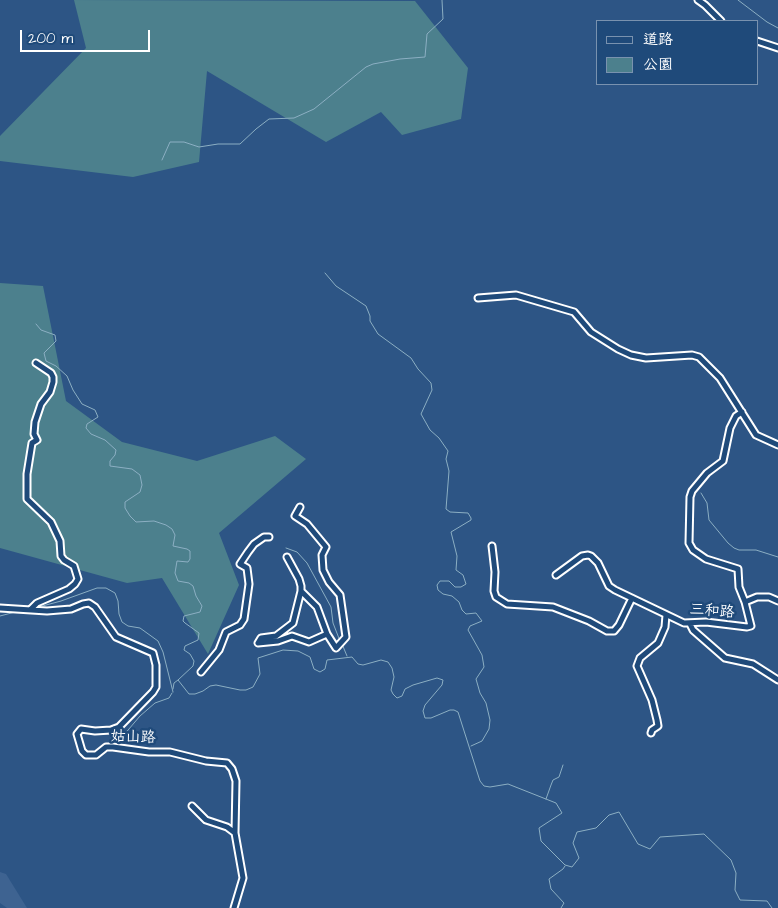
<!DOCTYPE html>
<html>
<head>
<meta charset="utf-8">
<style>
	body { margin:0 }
	#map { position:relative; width:778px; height:908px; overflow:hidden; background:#2d5585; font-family:"Architects Daughter","LXGW WenKai TC",sans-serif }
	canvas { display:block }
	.legend { position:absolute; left:596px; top:20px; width:162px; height:65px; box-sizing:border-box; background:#1f4a7a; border:1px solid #7992af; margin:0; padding:6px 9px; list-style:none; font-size:15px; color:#fff }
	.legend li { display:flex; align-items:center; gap:10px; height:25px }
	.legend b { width:25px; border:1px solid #7992af }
	.scale { position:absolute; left:20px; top:30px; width:130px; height:22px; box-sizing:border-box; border:2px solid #fff; border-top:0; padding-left:6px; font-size:15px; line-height:18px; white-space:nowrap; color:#fff; -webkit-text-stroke:4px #1f4a7a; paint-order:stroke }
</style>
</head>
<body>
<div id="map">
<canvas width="778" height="908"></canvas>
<ul class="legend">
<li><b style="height:6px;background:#1f4a7a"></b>道路</li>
<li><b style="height:14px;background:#4c808d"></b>公園</li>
</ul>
<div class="scale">200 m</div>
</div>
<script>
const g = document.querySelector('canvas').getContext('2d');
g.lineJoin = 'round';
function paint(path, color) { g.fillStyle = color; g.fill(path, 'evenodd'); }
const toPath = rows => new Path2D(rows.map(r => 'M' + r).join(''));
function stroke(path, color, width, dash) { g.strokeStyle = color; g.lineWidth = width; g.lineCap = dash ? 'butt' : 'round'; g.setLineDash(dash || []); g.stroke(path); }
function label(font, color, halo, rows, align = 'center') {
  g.font = font + ' "Architects Daughter","LXGW WenKai TC",sans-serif'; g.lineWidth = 5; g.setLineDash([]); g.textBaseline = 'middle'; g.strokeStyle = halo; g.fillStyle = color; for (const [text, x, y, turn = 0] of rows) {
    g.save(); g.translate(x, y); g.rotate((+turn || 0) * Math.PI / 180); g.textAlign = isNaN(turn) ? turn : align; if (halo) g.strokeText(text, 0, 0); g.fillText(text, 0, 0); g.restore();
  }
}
paint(toPath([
	[0,872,6,874,27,908,7,908,0,903]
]), '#3e6391');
paint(toPath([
	[74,0,415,1,468,68,461,119,402,135,381,112,326,142,207,71,199,162,133,177,0,161,0,136,86,48],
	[0,283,43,286,66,401,122,442,197,461,275,436,306,459,219,533,239,585,208,654,162,578,127,583,0,548]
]), '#4c808d');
stroke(toPath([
	[738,0,767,22,778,28],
	[162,160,170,142,184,142,199,147,218,144,240,144,256,129,269,119,294,118,314,109,366,67,373,64,400,59,425,57,427,34,443,19,442,0],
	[325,273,336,286,366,306,370,316,370,321,378,334,411,358,418,369,431,383,432,390,421,414,430,430,439,438,448,451,446,459,449,471,446,509,450,512,468,513,471,518,471,520,451,532,457,556,456,570,463,575,466,584,461,587,455,587,449,581,440,581,437,585,438,590,443,594,452,596,459,602,462,610,466,614,476,613,482,621,470,626,468,630,482,655,484,667,476,679,480,693,486,703,490,720,489,729,482,741,471,746],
	[36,324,41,330,55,335,56,341,44,353,46,361,56,366,67,376,73,390,82,404,95,410,98,417,87,424,86,428,91,434,105,440,116,450,115,455,110,461,110,466,132,469,140,475,142,485,140,492,125,502,125,508,130,516,136,522,154,521,166,525,172,529,175,535,173,546,187,549,190,551,190,559,188,562,177,561,175,573,178,581,189,583,193,586,196,596,202,606,200,612,184,616,183,621,185,623,199,633,198,640,185,646,184,650,190,654,194,661,193,666,178,680,189,694,195,694,203,691,210,686,216,685,240,690,246,690,253,687,260,674,258,658,283,650,298,651,310,657,314,669,320,672,325,669,327,660,352,657,358,664,363,665,381,660,388,662,392,668,394,677,391,690,393,694,397,698,402,696,405,689,413,685,437,678,443,680,442,685,425,705,423,711,425,718,431,718,450,710,454,710,458,712,480,781,484,786,490,787,508,784,556,803,562,813,539,828,541,841,565,865,572,867,579,858,573,843,577,832,596,828,609,815,619,812,638,844,650,849,660,837,704,834,731,860,736,873,735,890,740,900,767,901,772,908],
	[701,493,707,503,709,520,728,543,734,548,739,550,756,550,778,557],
	[286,548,297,552,307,563,331,607,333,623,340,641],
	[35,608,61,601,97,588,106,588,115,593,118,601,119,614,122,622,128,626,140,628,158,641,163,652,173,692],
	[0,616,19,611],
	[342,644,347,656],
	[173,689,174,683,178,680],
	[111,738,123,736,140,716,155,703,169,698,172,693],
	[546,799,551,785,553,780,559,777,563,765],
	[561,908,564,903,551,889,549,879,563,869,565,866]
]), '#8cafc3', 1);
const minor = toPath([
	[698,0,705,5,721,21],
	[757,41,778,48],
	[478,298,516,295,574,312,591,332,618,349,631,355,646,358,692,355,699,357,720,378,756,435,778,445],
	[300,507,295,516,307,524,326,547,322,555,323,570,329,582,340,595,346,637,336,648,327,634,317,607,301,591],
	[492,546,495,572,494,591,496,597,507,604,553,607,589,621,607,631,614,631,619,625,632,598],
	[287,557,299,579,301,586,301,591,293,623,276,636,261,638,258,643,278,641,292,636,309,642,327,634],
	[556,575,582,556,588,555,591,556,598,563,609,586,615,590,684,623,706,622,747,627,751,626,745,602,739,587,738,569,706,559,693,550,689,543,690,497,692,491,707,473,723,461,730,428,736,416,742,412],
	[745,602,757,597,769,597,778,601],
	[0,608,47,611,71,609,83,604,89,603,95,607,116,637,153,653,156,665,156,687,153,692,119,727,111,730,95,731,81,729,77,734,82,751,86,755,96,755,106,747,113,747,149,752,170,752,206,761,227,763,232,769,236,781,235,833],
	[31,609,37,603,69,589,75,584,78,579,74,566,64,560,61,556,60,541,51,522,27,499,27,474,32,443,37,440,34,434,35,422,41,404,50,392,53,382,53,377,51,373,36,363],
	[690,624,693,630,725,658,753,664,778,680],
	[201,672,219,650,226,632,240,625,244,619,249,584,247,568,240,564,248,552,254,544,264,537,269,537],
	[651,733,652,730,658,726,657,720,652,700,637,666,640,658,658,643,665,627,666,615],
	[192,806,206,820,227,827,235,833,243,878,234,908]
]);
stroke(minor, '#fff', 9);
stroke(minor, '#1f4a7a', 5);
label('15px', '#fff', '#1f4a7a', [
	["三和路",712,612,4],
	["姑山路",133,738,2]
]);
</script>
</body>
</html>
